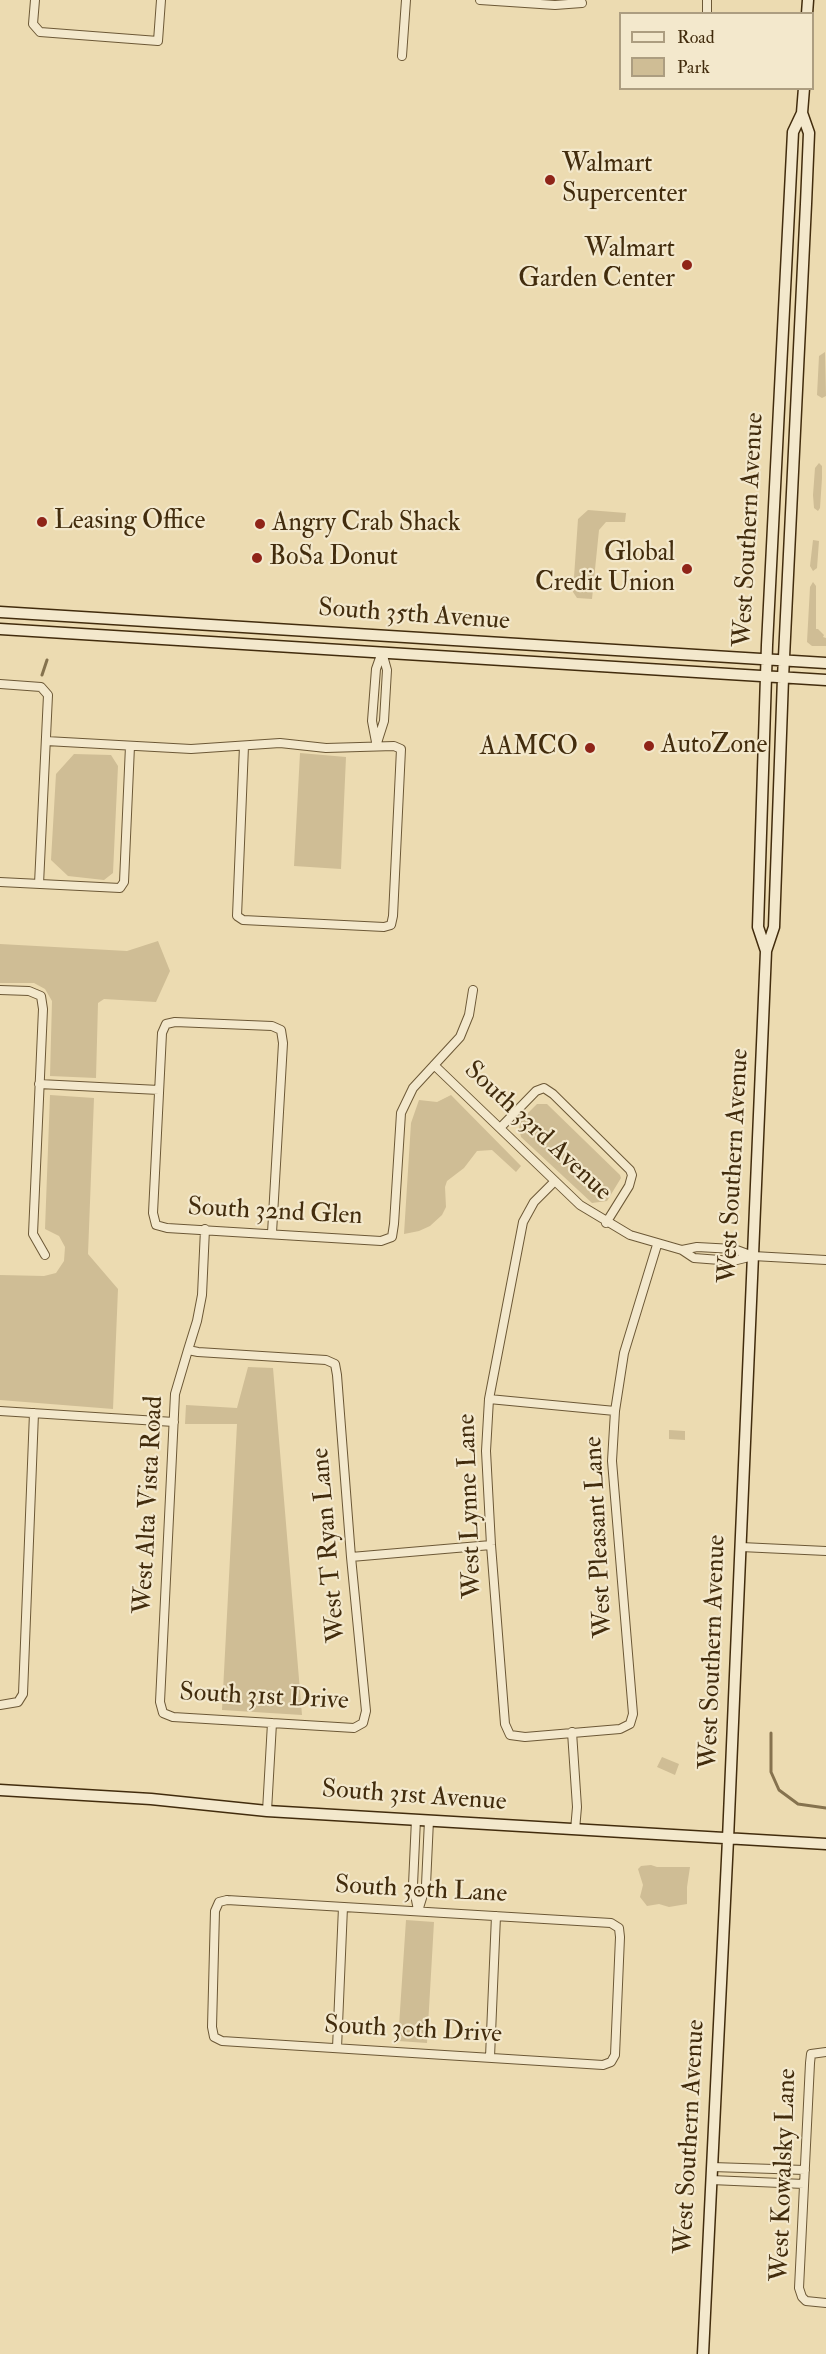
<!DOCTYPE html>
<html>
<head>
<meta charset="utf-8">
<style>
	body { margin:0 }
	#map { position:relative; width:826px; height:2354px; overflow:hidden; background:#ecdbb1; font-family:"IM FELL Double Pica",serif }
	canvas { display:block }
	.legend { position:absolute; left:619px; top:12px; width:195px; height:78px; box-sizing:border-box; background:#f3e8cc; border:2px solid #ac9d80; margin:0; padding:8px 10px; list-style:none; font-size:18px; color:#422c0d }
	.legend li { display:flex; align-items:center; gap:12px; height:30px }
	.legend b { width:30px; border:2px solid #ac9d80 }
</style>
</head>
<body>
<div id="map">
<canvas width="826" height="2354"></canvas>
<ul class="legend">
<li><b style="height:8px;background:#f3e8cc"></b>Road</li>
<li><b style="height:16px;background:#cfbd95"></b>Park</li>
</ul>
</div>
<script>
const g = document.querySelector('canvas').getContext('2d');
g.lineJoin = 'round';
function paint(path, color) { g.fillStyle = color; g.fill(path, 'evenodd'); }
const toPath = rows => new Path2D(rows.map(r => 'M' + r).join(''));
function stroke(path, color, width, dash) { g.strokeStyle = color; g.lineWidth = width; g.lineCap = dash ? 'butt' : 'round'; g.setLineDash(dash || []); g.stroke(path); }
function label(font, color, halo, rows, align = 'center') {
  g.font = font + ' "IM FELL Double Pica",serif'; g.lineWidth = 4.5; g.setLineDash([]); g.textBaseline = 'middle'; g.strokeStyle = halo; g.fillStyle = color; for (const [text, x, y, turn = 0] of rows) {
    g.save(); g.translate(x, y); g.rotate((+turn || 0) * Math.PI / 180); g.textAlign = isNaN(turn) ? turn : align; if (halo) g.strokeText(text, 0, 0); g.fillText(text, 0, 0); g.restore();
  }
}
paint(toPath([
	[825,352,826,396,822,398,817,395,819,356],
	[819,463,822,466,822,478,820,508,818,511,814,508,813,495,815,468],
	[588,510,626,513,625,522,606,522,599,530,592,599,577,598,573,592,578,519],
	[813,540,819,541,817,568,813,571,810,566],
	[813,582,816,586,816,629,818,629,824,635,823,637,826,638,826,646,812,646,807,642,810,587],
	[300,753,346,757,341,869,294,866],
	[74,754,111,755,118,766,113,873,104,880,68,876,51,860,56,774],
	[158,941,170,971,156,1002,104,999,98,1003,96,1078,50,1076,52,1001,45,989,34,983,0,983,0,944,127,951],
	[50,1095,94,1098,88,1254,118,1289,113,1409,0,1400,0,1275,44,1276,56,1273,64,1261,65,1247,59,1236,45,1229],
	[451,1095,521,1166,516,1172,492,1150,477,1151,464,1168,447,1181,445,1187,446,1207,442,1215,430,1226,419,1231,404,1234,411,1123,419,1100,437,1102],
	[537,1104,547,1104,620,1175,621,1178,607,1201,592,1203,521,1137,519,1128,521,1120],
	[248,1367,273,1368,302,1715,222,1710,237,1424,185,1424,186,1405,237,1408],
	[669,1430,685,1431,685,1440,669,1439],
	[662,1757,679,1764,675,1775,657,1767],
	[651,1865,657,1867,690,1867,687,1887,687,1904,669,1907,659,1904,647,1906,640,1897,643,1885,638,1869,641,1866],
	[406,1920,434,1922,427,2043,398,2041]
]), '#cfbd95');
stroke(toPath([
	[42,675,47,660],
	[771,1733,771,1772,779,1790,798,1804,826,1808]
]), '#85724e', 3);
const street = toPath([
	[35,0,33,24,40,32,158,41,161,0],
	[480,0,555,5,582,3],
	[707,12,707,0],
	[402,56,406,0],
	[0,684,41,687,48,695,39,884],
	[46,741,191,749,280,743,326,748,394,746,401,749,393,916,391,925,384,927,243,920,237,916,244,746],
	[376,742,372,721,376,669,382,652],
	[376,746,384,721,387,670,382,652],
	[0,882,120,888,124,882,130,746],
	[0,990,29,991,41,996,43,1009,33,1234,45,1255],
	[434,1065,580,1205,630,1235,682,1250,694,1258,733,1261,753,1256,826,1260],
	[39,1084,159,1090],
	[500,1128,536,1091,544,1088,553,1094,630,1170,632,1175,629,1186,606,1223],
	[555,1181,534,1202,523,1222,489,1399,486,1451,491,1545,505,1724,510,1735,525,1737,620,1729,630,1724,633,1714,612,1461,615,1411,624,1353,657,1245],
	[272,1233,283,1043,281,1030,272,1026,175,1022,166,1024,162,1033,153,1213,156,1225,167,1228,381,1241,392,1237,394,1224,401,1113,413,1088,460,1037,469,1015,473,990],
	[682,1250,697,1247,734,1249,753,1256],
	[188,1350,198,1352,326,1360,335,1364,337,1375,351,1557,366,1711,363,1723,354,1728,173,1717,163,1713,160,1702,175,1394,188,1350,197,1321,202,1295,205,1229],
	[489,1399,615,1411],
	[0,1411,174,1422],
	[741,1547,826,1551],
	[351,1557,491,1545],
	[0,1705,18,1702,23,1694,34,1413],
	[572,1732,577,1807,575,1830],
	[267,1811,272,1723],
	[416,1819,413,1885,418,1910],
	[227,1900,611,1923,619,1928,620,1937,615,2055,611,2062,603,2065,222,2041,214,2037,212,2027,215,1911,219,1902,227,1900],
	[418,1911,426,1885,429,1820],
	[337,2048,343,1907],
	[826,2052,811,2054,810,2063,799,2288,802,2297,806,2301,826,2303],
	[490,2057,496,1916],
	[712,2167,805,2170],
	[711,2180,804,2184]
]);
const secondary = toPath([
	[807,14,808,0],
	[0,612,826,663],
	[0,629,826,680],
	[766,951,758,927,767,645,793,132,802,113],
	[0,1790,151,1799,267,1811,826,1844],
	[703,2354,728,1839,766,951,774,927,783,678,806,204,809,133,802,113,804,88]
]);
stroke(street, '#6c5836', 10);
stroke(secondary, '#422c0d', 13);
stroke(street, '#f3e8cc', 8);
stroke(secondary, '#f3e8cc', 10);
for (const [x, y, r, color] of [
	[550,180,6,"#8f2418"],
	[687,265,6,"#8f2418"],
	[42,522,6,"#8f2418"],
	[260,524,6,"#8f2418"],
	[257,558,6,"#8f2418"],
	[687,569,6,"#8f2418"],
	[649,746,6,"#8f2418"],
	[590,748,6,"#8f2418"]
]) { const dot = new Path2D(); dot.arc(x, y, r, 0, 2 * Math.PI); g.fillStyle = color; g.fill(dot); stroke(dot, '#f3e8cc', 2); }
label('26px', '#422c0d', '#f3e8cc', [
	["Walmart",562,165],
	["Supercenter",562,195],
	["Walmart",675,250,"right"],
	["Garden Center",675,280,"right"],
	["Leasing Office",54,522],
	["Angry Crab Shack",272,524],
	["Global",675,554,"right"],
	["Credit Union",675,584,"right"],
	["BoSa Donut",269,558],
	["AutoZone",661,746],
	["AAMCO",578,748,"right"]
], 'left');
label('26px', '#422c0d', '#f3e8cc', [
	["West Southern Avenue",750,530,-87],
	["South 35th Avenue",414,616,4],
	["South 33rd Avenue",537,1132,43],
	["West Southern Avenue",735,1166,-87],
	["South 32nd Glen",275,1213,3],
	["West Alta Vista Road",150,1505,-87],
	["West Lynne Lane",471,1506,-92],
	["West Pleasant Lane",600,1537,-93],
	["West T Ryan Lane",330,1545,-95],
	["West Southern Avenue",714,1652,-88],
	["South 31st Drive",264,1698,3],
	["South 31st Avenue",414,1797,4],
	["South 30th Lane",421,1891,3],
	["South 30th Drive",413,2031,3],
	["West Southern Avenue",691,2137,-87],
	["West Kowalsky Lane",785,2175,-88]
]);
</script>
</body>
</html>
